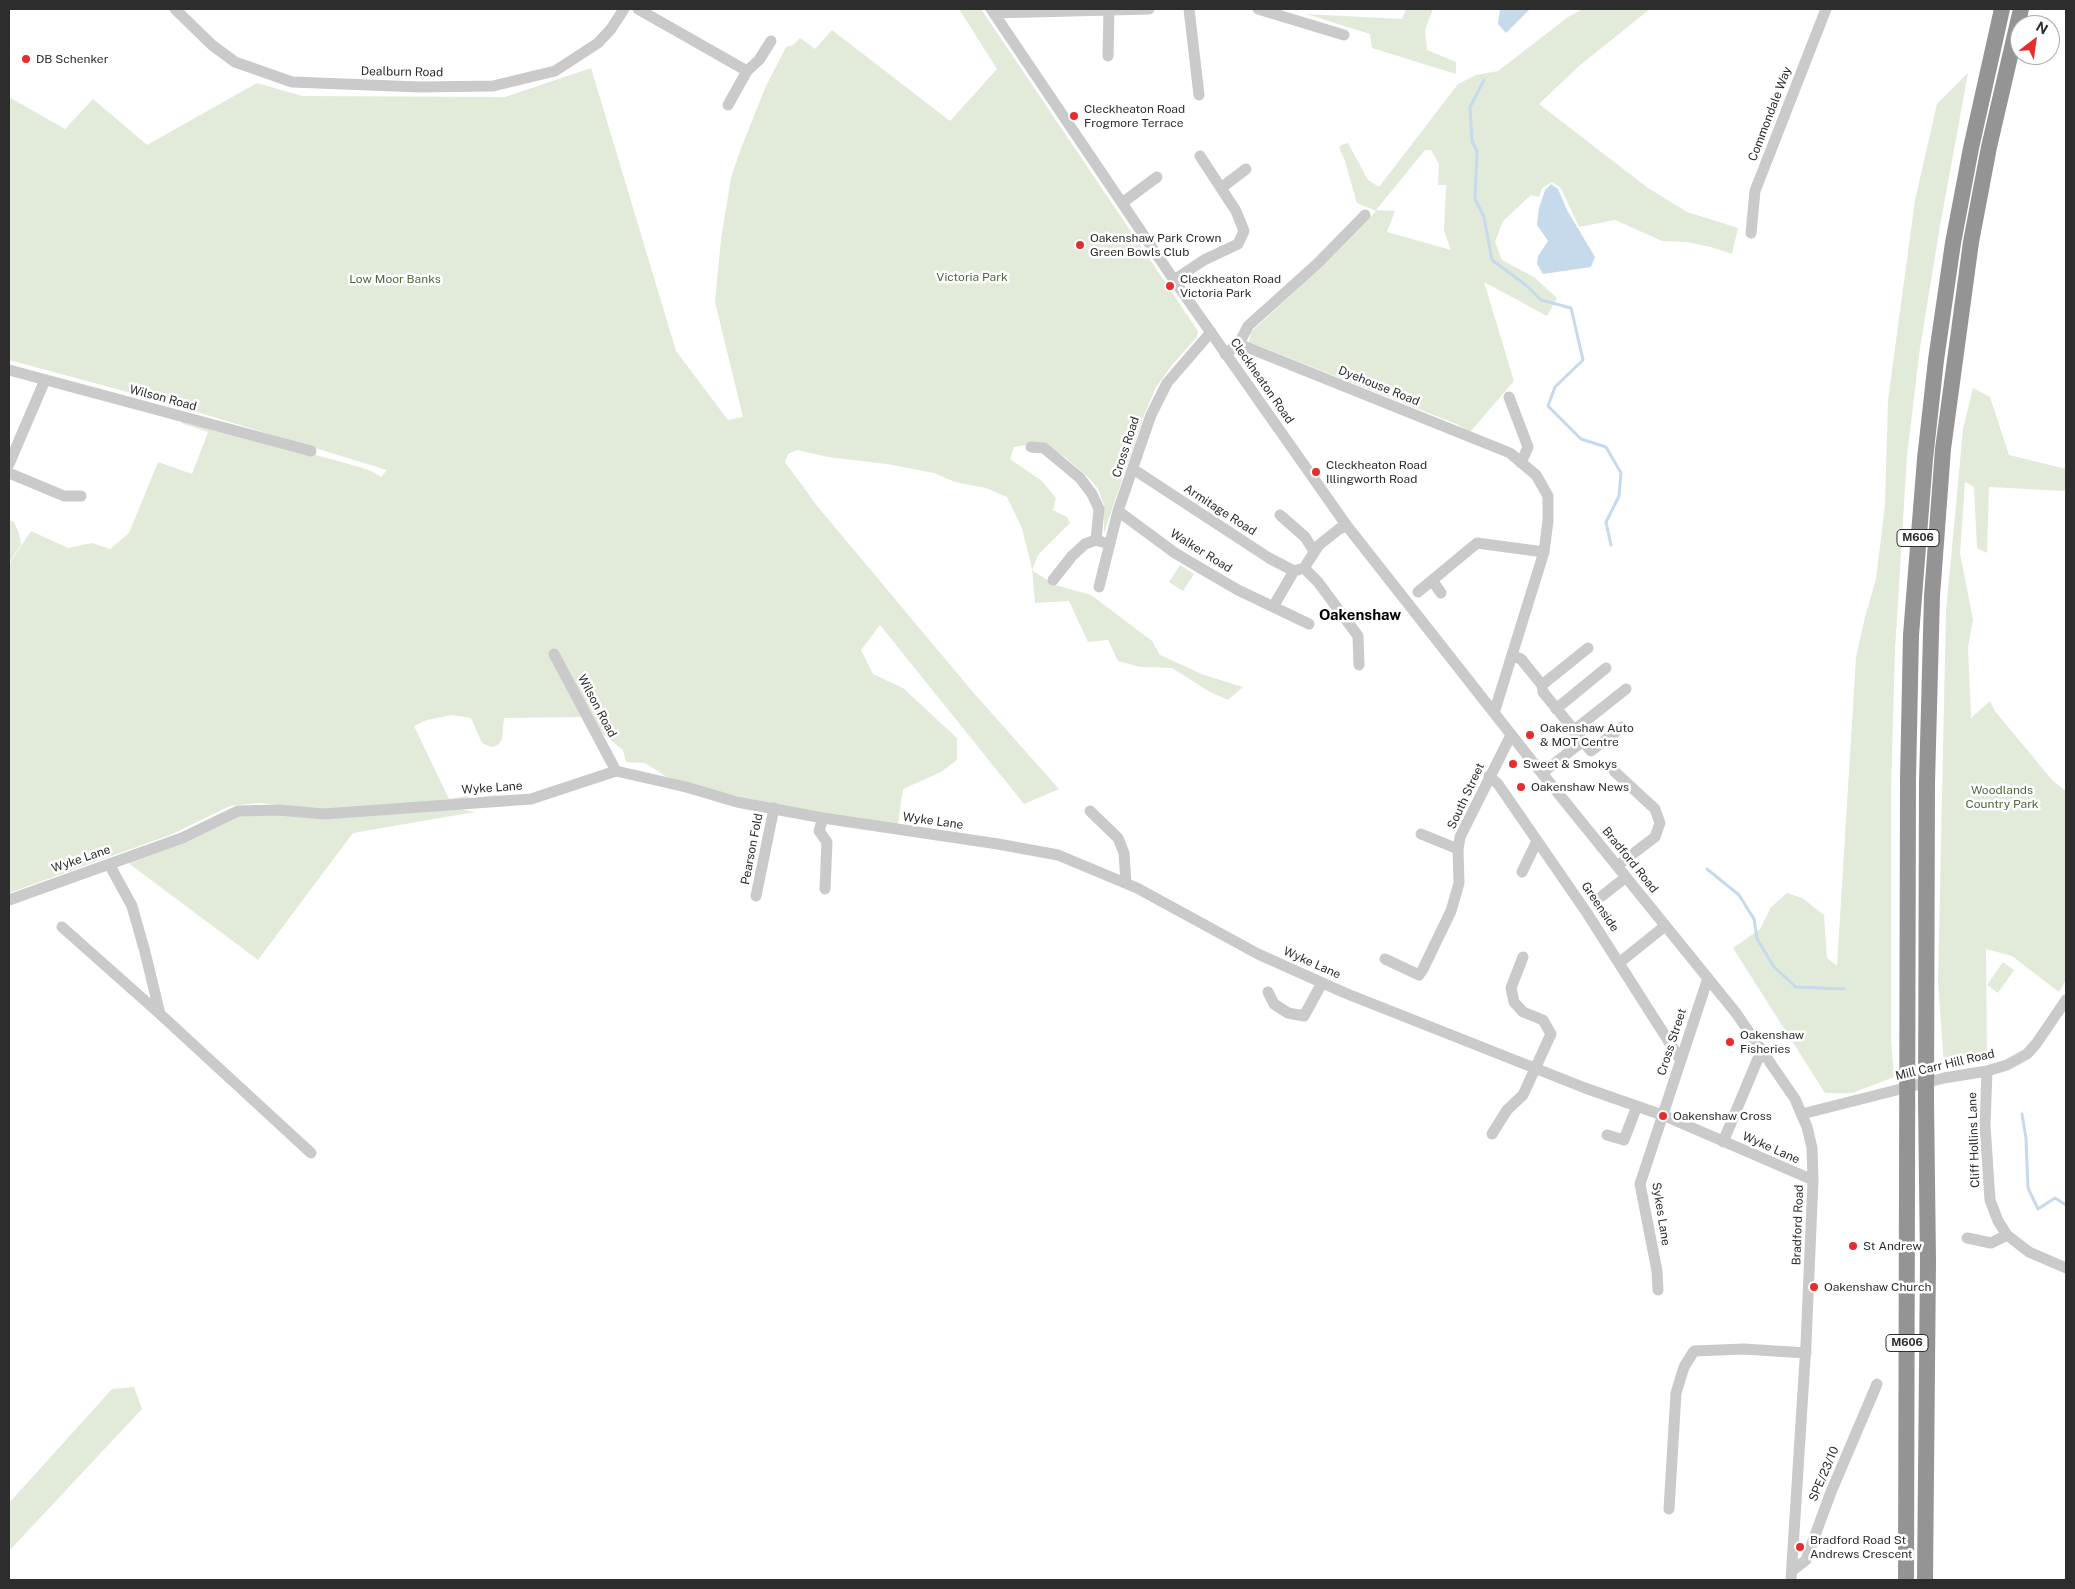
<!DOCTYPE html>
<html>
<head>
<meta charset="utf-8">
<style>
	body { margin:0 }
	#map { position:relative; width:2075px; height:1589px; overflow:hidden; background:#fff; font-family:"Public Sans",sans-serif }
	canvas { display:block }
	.frame { position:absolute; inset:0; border:10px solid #2d2d2d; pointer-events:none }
	.north { position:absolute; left:2010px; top:15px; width:50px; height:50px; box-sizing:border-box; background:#fff; border:1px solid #ababab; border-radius:50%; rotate:30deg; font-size:14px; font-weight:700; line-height:20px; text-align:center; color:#2d2d2d }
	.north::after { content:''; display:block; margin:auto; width:18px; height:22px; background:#e72c2e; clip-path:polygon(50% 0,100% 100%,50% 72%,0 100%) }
</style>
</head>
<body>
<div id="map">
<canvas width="2075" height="1589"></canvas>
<div class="frame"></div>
<div class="north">N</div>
</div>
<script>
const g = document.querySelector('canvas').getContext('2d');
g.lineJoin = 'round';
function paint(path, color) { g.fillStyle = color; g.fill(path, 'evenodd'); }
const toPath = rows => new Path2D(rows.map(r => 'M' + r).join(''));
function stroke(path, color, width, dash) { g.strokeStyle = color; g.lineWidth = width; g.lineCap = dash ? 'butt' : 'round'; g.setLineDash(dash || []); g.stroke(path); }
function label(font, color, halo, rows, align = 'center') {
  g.font = font + ' "Public Sans",sans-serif'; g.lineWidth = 5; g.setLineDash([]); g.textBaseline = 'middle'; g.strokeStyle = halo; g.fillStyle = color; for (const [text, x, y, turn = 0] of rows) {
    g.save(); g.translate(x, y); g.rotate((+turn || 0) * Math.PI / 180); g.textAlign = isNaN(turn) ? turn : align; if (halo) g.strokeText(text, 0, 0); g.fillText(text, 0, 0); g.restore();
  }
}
paint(toPath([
	[959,9,981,9,1198,331,1197,337,1172,365,1156,387,1145,413,1104,533,1104,505,1098,489,1090,479,1065,457,1046,445,1033,444,1014,447,1010,459,1042,481,1056,498,1053,510,1067,517,1070,523,1038,555,1032,570,1055,585,1091,595,1152,641,1160,655,1204,675,1243,687,1228,700,1210,692,1172,668,1140,667,1118,661,1108,640,1088,642,1069,601,1035,603,1032,569,1022,528,1007,497,986,488,955,482,934,473,887,464,828,457,797,450,788,454,785,462,818,507,972,691,1059,789,1024,804,880,625,861,650,873,674,903,688,957,738,957,760,941,772,903,789,898,824,854,820,727,794,667,777,645,763,626,762,623,750,580,717,504,718,502,739,498,745,491,747,482,743,471,718,452,715,427,720,414,726,449,799,468,796,469,799,510,793,445,806,475,812,353,833,258,960,123,859,238,811,280,805,260,803,230,806,170,835,9,893,9,564,31,531,68,548,92,543,110,549,129,533,158,462,192,474,208,432,181,423,183,419,356,466,371,471,381,477,387,470,161,401,9,360,9,97,65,129,93,99,147,145,257,83,302,96,505,97,591,68,676,351,728,420,743,417,715,302,721,239,731,178,740,151,765,88,786,47,793,45,800,38,815,49,832,30,950,121,997,69],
	[1406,9,1433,9,1425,30,1427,50,1456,62,1456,74,1372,48,1370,34,1306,14,1402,19],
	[1583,9,1650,9,1579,66,1539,104,1648,188,1687,212,1738,228,1732,254,1711,247,1687,242,1662,241,1615,220,1579,227,1561,188,1552,182,1542,188,1539,197,1531,195,1503,221,1495,242,1502,260,1534,277,1557,298,1547,316,1484,282,1514,381,1470,432,1456,424,1249,342,1251,332,1322,266,1376,211,1357,203,1344,158,1339,148,1341,145,1348,143,1368,180,1379,187,1458,84,1476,75,1498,71,1568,17],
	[1425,150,1431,150,1439,164,1438,185,1446,185,1444,231,1451,250,1387,232,1395,211,1376,210],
	[1968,73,1940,226,1920,348,1907,456,1895,650,1891,790,1891,1042,1894,1077,1852,1093,1825,1093,1733,948,1760,929,1771,907,1787,893,1802,898,1824,915,1827,958,1837,966,1856,657,1865,617,1876,579,1885,505,1888,400,1915,200,1937,104],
	[1973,388,1990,397,2009,455,2066,469,2066,491,1989,487,1987,553,1977,548,1974,487,1965,482,1960,553,1973,620,1968,647,1971,718,1990,701,1995,711,2052,780,2066,791,2066,980,2059,992,2012,956,1986,949,1987,1059,1944,1066,1938,981,1946,612,1963,429],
	[9,520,14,522,19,533,21,545,9,563],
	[1180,565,1194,574,1183,591,1169,582],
	[2003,962,2014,970,1998,993,1987,985],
	[134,1387,142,1409,9,1551,9,1503,112,1389]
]), '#e2ebda');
paint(toPath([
	[1500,9,1530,9,1506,33,1498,24],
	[1551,184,1558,189,1567,210,1595,257,1591,267,1543,274,1537,264,1538,256,1548,241,1537,225,1539,208,1545,190]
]), '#c6daeb');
stroke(toPath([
	[1484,80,1470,107,1472,141,1477,151,1475,199,1484,217,1492,260,1527,286,1541,300,1571,308,1583,360,1555,387,1548,406,1581,439,1606,447,1621,473,1619,496,1606,522,1611,545],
	[1707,869,1739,895,1754,919,1757,939,1774,967,1796,987,1844,989],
	[2022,1114,2026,1138,2028,1188,2038,1209,2055,1198,2066,1205]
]), '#c6daeb', 3);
stroke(toPath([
	[175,9,212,45,235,62,292,82,420,87,493,86,555,71,598,43,611,29,624,9],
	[638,9,747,71],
	[991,9,1174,280,1347,526,1528,756,1736,1013,1795,1099,1807,1127,1812,1148,1813,1180,1806,1344,1791,1580],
	[1189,9,1199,95],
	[1258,9,1344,35],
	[994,13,1149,9],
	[1108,56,1109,10],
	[728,105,747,71,759,60,771,41],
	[1221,188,1246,169],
	[1122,203,1157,177],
	[1751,233,1755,191,1826,9],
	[1174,280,1204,260,1238,244,1244,231,1236,211,1200,156],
	[1239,344,1248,326,1318,263,1365,215],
	[1225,354,1239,344,1510,453,1536,475,1548,496,1548,521,1544,552,1494,713],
	[9,370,311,451],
	[1509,397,1528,447,1521,463],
	[1031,447,1044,448,1080,478,1092,494,1099,509,1096,540],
	[9,464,45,380],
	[1133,469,1269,558,1294,571],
	[9,473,64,496,81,496],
	[1118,511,1175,553,1202,569,1238,590,1309,624],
	[1280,515,1305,537,1314,551],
	[1304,568,1318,582,1358,636,1359,665],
	[1053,580,1072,556,1085,544,1096,540,1102,542],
	[1432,580,1441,593],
	[1099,587,1118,511,1151,415,1167,383,1211,332],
	[1418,592,1477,543,1544,552],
	[1273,607,1294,571,1304,568,1319,545,1339,529,1347,526],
	[554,654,616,771],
	[1513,656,1521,659,1542,685,1543,692,1591,751,1622,727],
	[1542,685,1588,648],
	[1556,709,1606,668],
	[1573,731,1626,689],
	[1614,771,1655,809,1660,823,1655,837,1617,866],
	[1542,773,1582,742],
	[1489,776,1498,784,1587,913,1680,1059],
	[1090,811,1118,838,1124,853,1126,883],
	[823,818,819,831,827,842,825,889],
	[1421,834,1458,849],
	[109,864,132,906,145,952,160,1014,311,1153],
	[1522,872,1537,841],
	[756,896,774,808],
	[1602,896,1626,877],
	[9,900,182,838,238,811,278,810,324,814,531,799,616,771,686,787,737,802,823,818,998,844,1058,855,1137,888,1258,954,1345,993,1585,1088,1665,1116,1813,1180],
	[62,927,160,1014],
	[1385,959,1419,975,1423,969,1451,911,1459,883,1458,849,1460,837,1511,735],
	[1619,963,1665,926],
	[1268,992,1274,1004,1288,1013,1304,1016,1322,983],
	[1987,1071,1985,1125,1990,1200,1998,1221,2007,1235,2029,1252,2066,1268],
	[1802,1114,1944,1078,1987,1071,2007,1065,2027,1054,2036,1044,2066,1000],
	[1492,1134,1507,1110,1523,1095,1551,1034,1543,1020,1523,1012,1514,1002,1511,988,1523,957],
	[1607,1135,1624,1140,1637,1106],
	[1723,1142,1762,1049],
	[1967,1238,1991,1243,2007,1235],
	[1658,1290,1657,1271,1640,1184,1708,978],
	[1669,1509,1676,1393,1684,1367,1694,1351,1744,1349,1806,1353],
	[1792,1571,1806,1560,1831,1492,1877,1384]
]), '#cacaca', 11);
stroke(toPath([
	[1906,1580,1908,779,1911,635,1925,459,1936,360,1953,243,1971,148,2002,9],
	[1925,1580,1928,1261,1926,1100,1927,782,1932,596,1943,449,1971,242,1989,147,2021,9]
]), '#949494', 16);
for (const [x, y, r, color] of [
	[26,59,5,"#e72c2e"],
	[1074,116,5,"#e72c2e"],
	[1080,245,5,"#e72c2e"],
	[1170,286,5,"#e72c2e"],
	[1316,472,5,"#e72c2e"],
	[1530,735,5,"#e72c2e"],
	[1513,764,5,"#e72c2e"],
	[1521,787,5,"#e72c2e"],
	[1730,1042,5,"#e72c2e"],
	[1663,1116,5,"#e72c2e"],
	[1853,1246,5,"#e72c2e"],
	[1814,1287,5,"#e72c2e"],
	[1800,1547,5,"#e72c2e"]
]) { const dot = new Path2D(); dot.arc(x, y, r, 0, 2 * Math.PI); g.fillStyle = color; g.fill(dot); stroke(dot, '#fff', 2); }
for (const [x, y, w] of [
	[1918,538,42],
	[1907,1343,42]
]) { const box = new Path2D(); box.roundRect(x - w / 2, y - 8.5, w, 17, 4); g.fillStyle = '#fff'; g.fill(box); stroke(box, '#2d2d2d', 1); }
label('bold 11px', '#2d2d2d', null, [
	["M606",1918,538],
	["M606",1907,1343]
]);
label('12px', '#2d2d2d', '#fff', [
	["DB Schenker",36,59],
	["Cleckheaton Road",1084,109],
	["Frogmore Terrace",1084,123],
	["Oakenshaw Park Crown",1090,238],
	["Green Bowls Club",1090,252],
	["Cleckheaton Road",1180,279],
	["Victoria Park",1180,293],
	["Cleckheaton Road",1326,465],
	["Illingworth Road",1326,479],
	["Oakenshaw Auto",1540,728],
	["& MOT Centre",1540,742],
	["Sweet & Smokys",1523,764],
	["Oakenshaw News",1531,787],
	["Oakenshaw",1740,1035],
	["Fisheries",1740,1049],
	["Oakenshaw Cross",1673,1116],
	["St Andrew",1863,1246],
	["Oakenshaw Church",1824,1287],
	["Bradford Road St",1810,1540],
	["Andrews Crescent",1810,1554]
], 'left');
label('12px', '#2d2d2d', '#fff', [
	["Dealburn Road",402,72,1],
	["Commondale Way",1770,114,-69],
	["Cleckheaton Road",1262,381,55],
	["Dyehouse Road",1379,386,22],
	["Wilson Road",163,398,15],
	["Cross Road",1126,447,-72],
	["Armitage Road",1220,510,33],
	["Walker Road",1201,551,32],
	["Wilson Road",597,706,62],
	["Wyke Lane",492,788,-4],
	["South Street",1466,796,-65],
	["Wyke Lane",933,821,8],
	["Pearson Fold",752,849,-79],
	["Wyke Lane",81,859,-19],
	["Bradford Road",1630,860,51],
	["Greenside",1600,907,56],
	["Wyke Lane",1312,963,24],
	["Cross Street",1672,1042,-72],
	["Mill Carr Hill Road",1945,1065,-13],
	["Cliff Hollins Lane",1974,1140,-92],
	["Wyke Lane",1771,1148,24],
	["Sykes Lane",1661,1214,81],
	["Bradford Road",1798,1225,-88],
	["SPE/23/10",1824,1474,-67]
]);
label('12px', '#4d693a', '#fff', [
	["Victoria Park",972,277],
	["Low Moor Banks",395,279],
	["Woodlands",2002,790],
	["Country Park",2002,804]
]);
label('bold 15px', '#000', '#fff', [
	["Oakenshaw",1360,615]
]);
</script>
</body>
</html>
